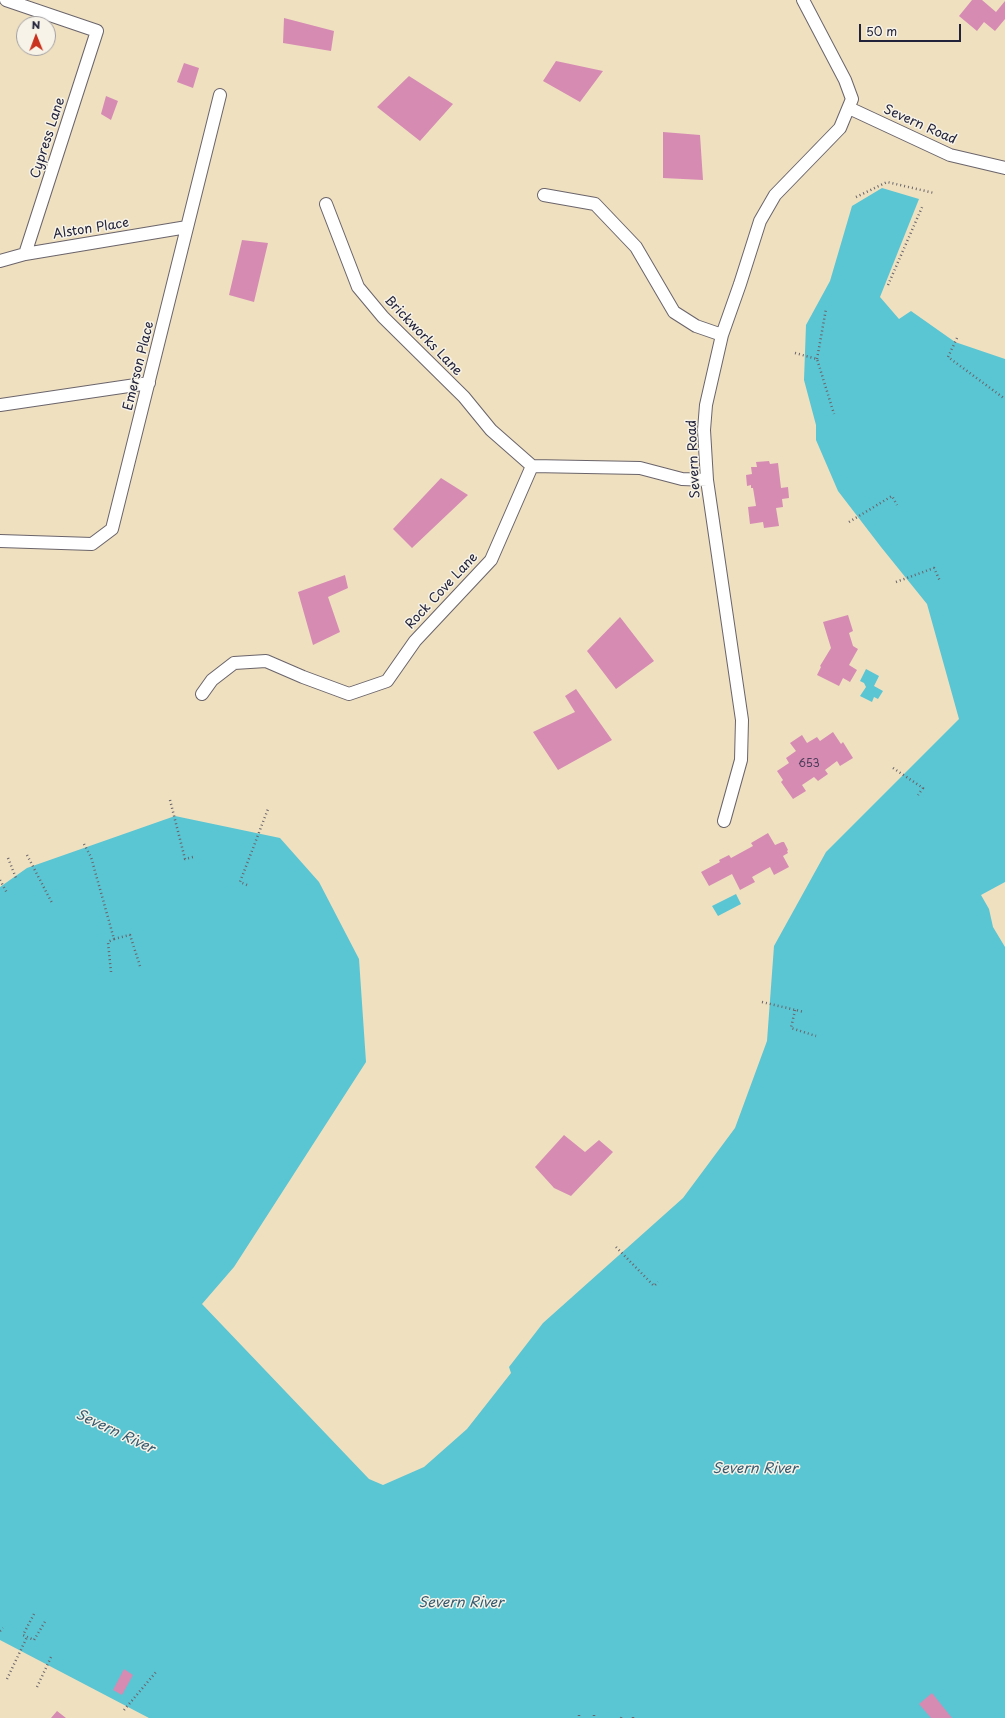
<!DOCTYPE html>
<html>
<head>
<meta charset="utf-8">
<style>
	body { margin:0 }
	#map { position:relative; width:1005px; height:1718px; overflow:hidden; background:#efe0c0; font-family:"Playpen Sans",sans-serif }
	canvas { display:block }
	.north { position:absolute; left:16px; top:16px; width:40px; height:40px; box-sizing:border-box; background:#f7f3e8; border:1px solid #a29fa3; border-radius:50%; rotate:359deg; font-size:11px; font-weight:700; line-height:16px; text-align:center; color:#22223b }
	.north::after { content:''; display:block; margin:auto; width:14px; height:18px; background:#c8321e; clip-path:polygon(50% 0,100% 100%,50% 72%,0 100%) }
	.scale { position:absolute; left:859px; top:24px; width:102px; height:18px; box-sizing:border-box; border:2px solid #22223b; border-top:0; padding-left:5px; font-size:12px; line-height:14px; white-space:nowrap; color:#22223b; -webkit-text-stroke:3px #f7f3e8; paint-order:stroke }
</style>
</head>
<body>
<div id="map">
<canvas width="1005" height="1718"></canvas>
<div class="north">N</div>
<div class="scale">50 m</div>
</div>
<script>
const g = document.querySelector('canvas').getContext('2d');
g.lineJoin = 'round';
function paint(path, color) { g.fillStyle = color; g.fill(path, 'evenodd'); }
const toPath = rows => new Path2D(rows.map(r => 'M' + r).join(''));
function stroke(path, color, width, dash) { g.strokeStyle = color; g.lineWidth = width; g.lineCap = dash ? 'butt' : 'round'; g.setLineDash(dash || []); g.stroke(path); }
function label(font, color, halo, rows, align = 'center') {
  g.font = font + ' "Playpen Sans",sans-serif'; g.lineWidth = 3; g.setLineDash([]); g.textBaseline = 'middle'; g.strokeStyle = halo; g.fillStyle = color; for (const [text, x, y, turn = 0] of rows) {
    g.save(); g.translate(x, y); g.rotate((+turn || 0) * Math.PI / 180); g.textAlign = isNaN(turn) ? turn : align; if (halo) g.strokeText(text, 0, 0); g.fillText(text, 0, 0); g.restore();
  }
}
paint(toPath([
	[882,188,919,199,880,297,899,319,911,311,955,342,1005,359,1005,882,981,895,989,909,993,927,1005,947,1005,1718,149,1718,0,1640,0,887,27,868,175,816,280,838,319,882,359,959,366,1062,234,1267,202,1304,369,1479,383,1485,424,1467,467,1429,511,1373,509,1367,543,1323,683,1198,735,1128,767,1041,774,946,826,852,959,719,927,604,881,547,838,491,816,440,816,425,804,380,806,325,830,281,852,206],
	[866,669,879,676,874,686,883,691,878,699,874,697,872,702,860,696,866,687,864,683,860,681],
	[736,894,741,904,718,916,712,906]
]), '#5ac5d3');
paint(toPath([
	[972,0,982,0,996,12,1005,1,1005,19,995,31,984,22,977,31,959,16],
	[284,18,334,31,331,51,283,43],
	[556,61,603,71,580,102,543,81],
	[184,63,199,68,193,88,177,82],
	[409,76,453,104,420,141,377,107],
	[106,96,118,101,111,120,101,114],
	[663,132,700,135,703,180,663,178],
	[242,240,268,243,254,302,229,295],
	[769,461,770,464,778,463,781,488,788,487,789,498,782,499,783,507,776,508,779,526,764,528,763,522,750,524,748,507,756,506,753,488,751,488,751,485,747,486,746,475,752,474,751,467,757,467,756,462],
	[441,478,468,495,412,548,393,529],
	[345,575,348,588,328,597,340,632,313,645,298,592],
	[848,615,853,631,849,633,853,646,858,649,849,665,857,670,850,682,843,678,839,686,817,675,821,667,820,666,831,648,823,622],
	[620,617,654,661,616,689,587,651],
	[576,689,612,740,558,770,533,732,575,712,565,696],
	[833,732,841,744,843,742,853,758,840,766,837,761,825,770,828,774,818,781,814,777,802,785,806,791,793,799,781,782,783,780,777,771,789,763,786,758,796,751,790,743,802,735,807,743,817,737,820,741],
	[768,833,775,845,782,842,784,842,788,850,787,851,788,853,783,856,789,867,774,875,770,867,752,877,755,882,740,890,732,874,709,886,701,872,720,862,719,860,729,855,731,858,753,846,751,843],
	[564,1135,585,1152,599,1140,613,1152,571,1196,554,1188,535,1167],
	[124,1669,133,1675,122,1695,113,1690],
	[932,1693,952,1718,931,1718,919,1704],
	[57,1711,66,1718,51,1718]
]), '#d68bb3');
const street = toPath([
	[6,0,97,31,25,254],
	[849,108,950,155,1005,168],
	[544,195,595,204,636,247,674,312,696,326,722,335],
	[326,204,358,287,383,317,464,397,491,430,532,466],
	[0,261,25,254,187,227],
	[0,405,149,383],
	[532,466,640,468,682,479,707,480],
	[0,541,92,544,112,529,220,95],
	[202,694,212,680,234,663,266,661,303,677,349,694,387,681,415,641,491,560,532,466],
	[724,821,741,760,742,720,707,480,704,430,706,405,722,335,740,284,760,221,775,195,840,128,852,99,845,80,803,0]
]);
stroke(street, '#6a646a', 14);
stroke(toPath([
	[856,197,887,182,934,193],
	[888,285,923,205],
	[957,338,948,357,1005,399],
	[795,353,817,359,834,414],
	[817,359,826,309],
	[849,522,892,496,897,505],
	[896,582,934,568,940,581],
	[893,768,923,788,918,795],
	[170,800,185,859,193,857],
	[84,844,91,857,114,939,130,935,140,966],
	[27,855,52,903],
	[8,858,16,878],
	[0,880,7,893],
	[247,885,240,882,268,809],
	[111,972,108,942,114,939],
	[762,1002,804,1012],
	[795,1010,791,1028,816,1036],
	[616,1247,654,1286,658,1282],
	[34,1614,23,1635,34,1640,46,1620],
	[0,1631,3,1628],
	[7,1679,27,1637],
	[37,1687,52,1655],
	[124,1710,156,1672],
	[579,1715,579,1718],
	[594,1715,594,1718],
	[621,1718,622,1715],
	[633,1718,633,1716]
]), '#6a646a', 2.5, [1, 3]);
stroke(street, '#fff', 12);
label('11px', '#4f3c59', null, [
	["653",809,764]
]);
label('13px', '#22223b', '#f7f3e8', [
	["Severn Road",920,125,24],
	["Cypress Lane",48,138,-72],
	["Alston Place",91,229,-9],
	["Brickworks Lane",423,336,46],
	["Emerson Place",139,366,-76],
	["Severn Road",694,459,-93],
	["Rock Cove Lane",442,591,-47]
]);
label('italic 14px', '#365b70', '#f7f3e8', [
	["Severn River",115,1432,25],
	["Severn River",755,1469],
	["Severn River",461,1603]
]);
</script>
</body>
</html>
